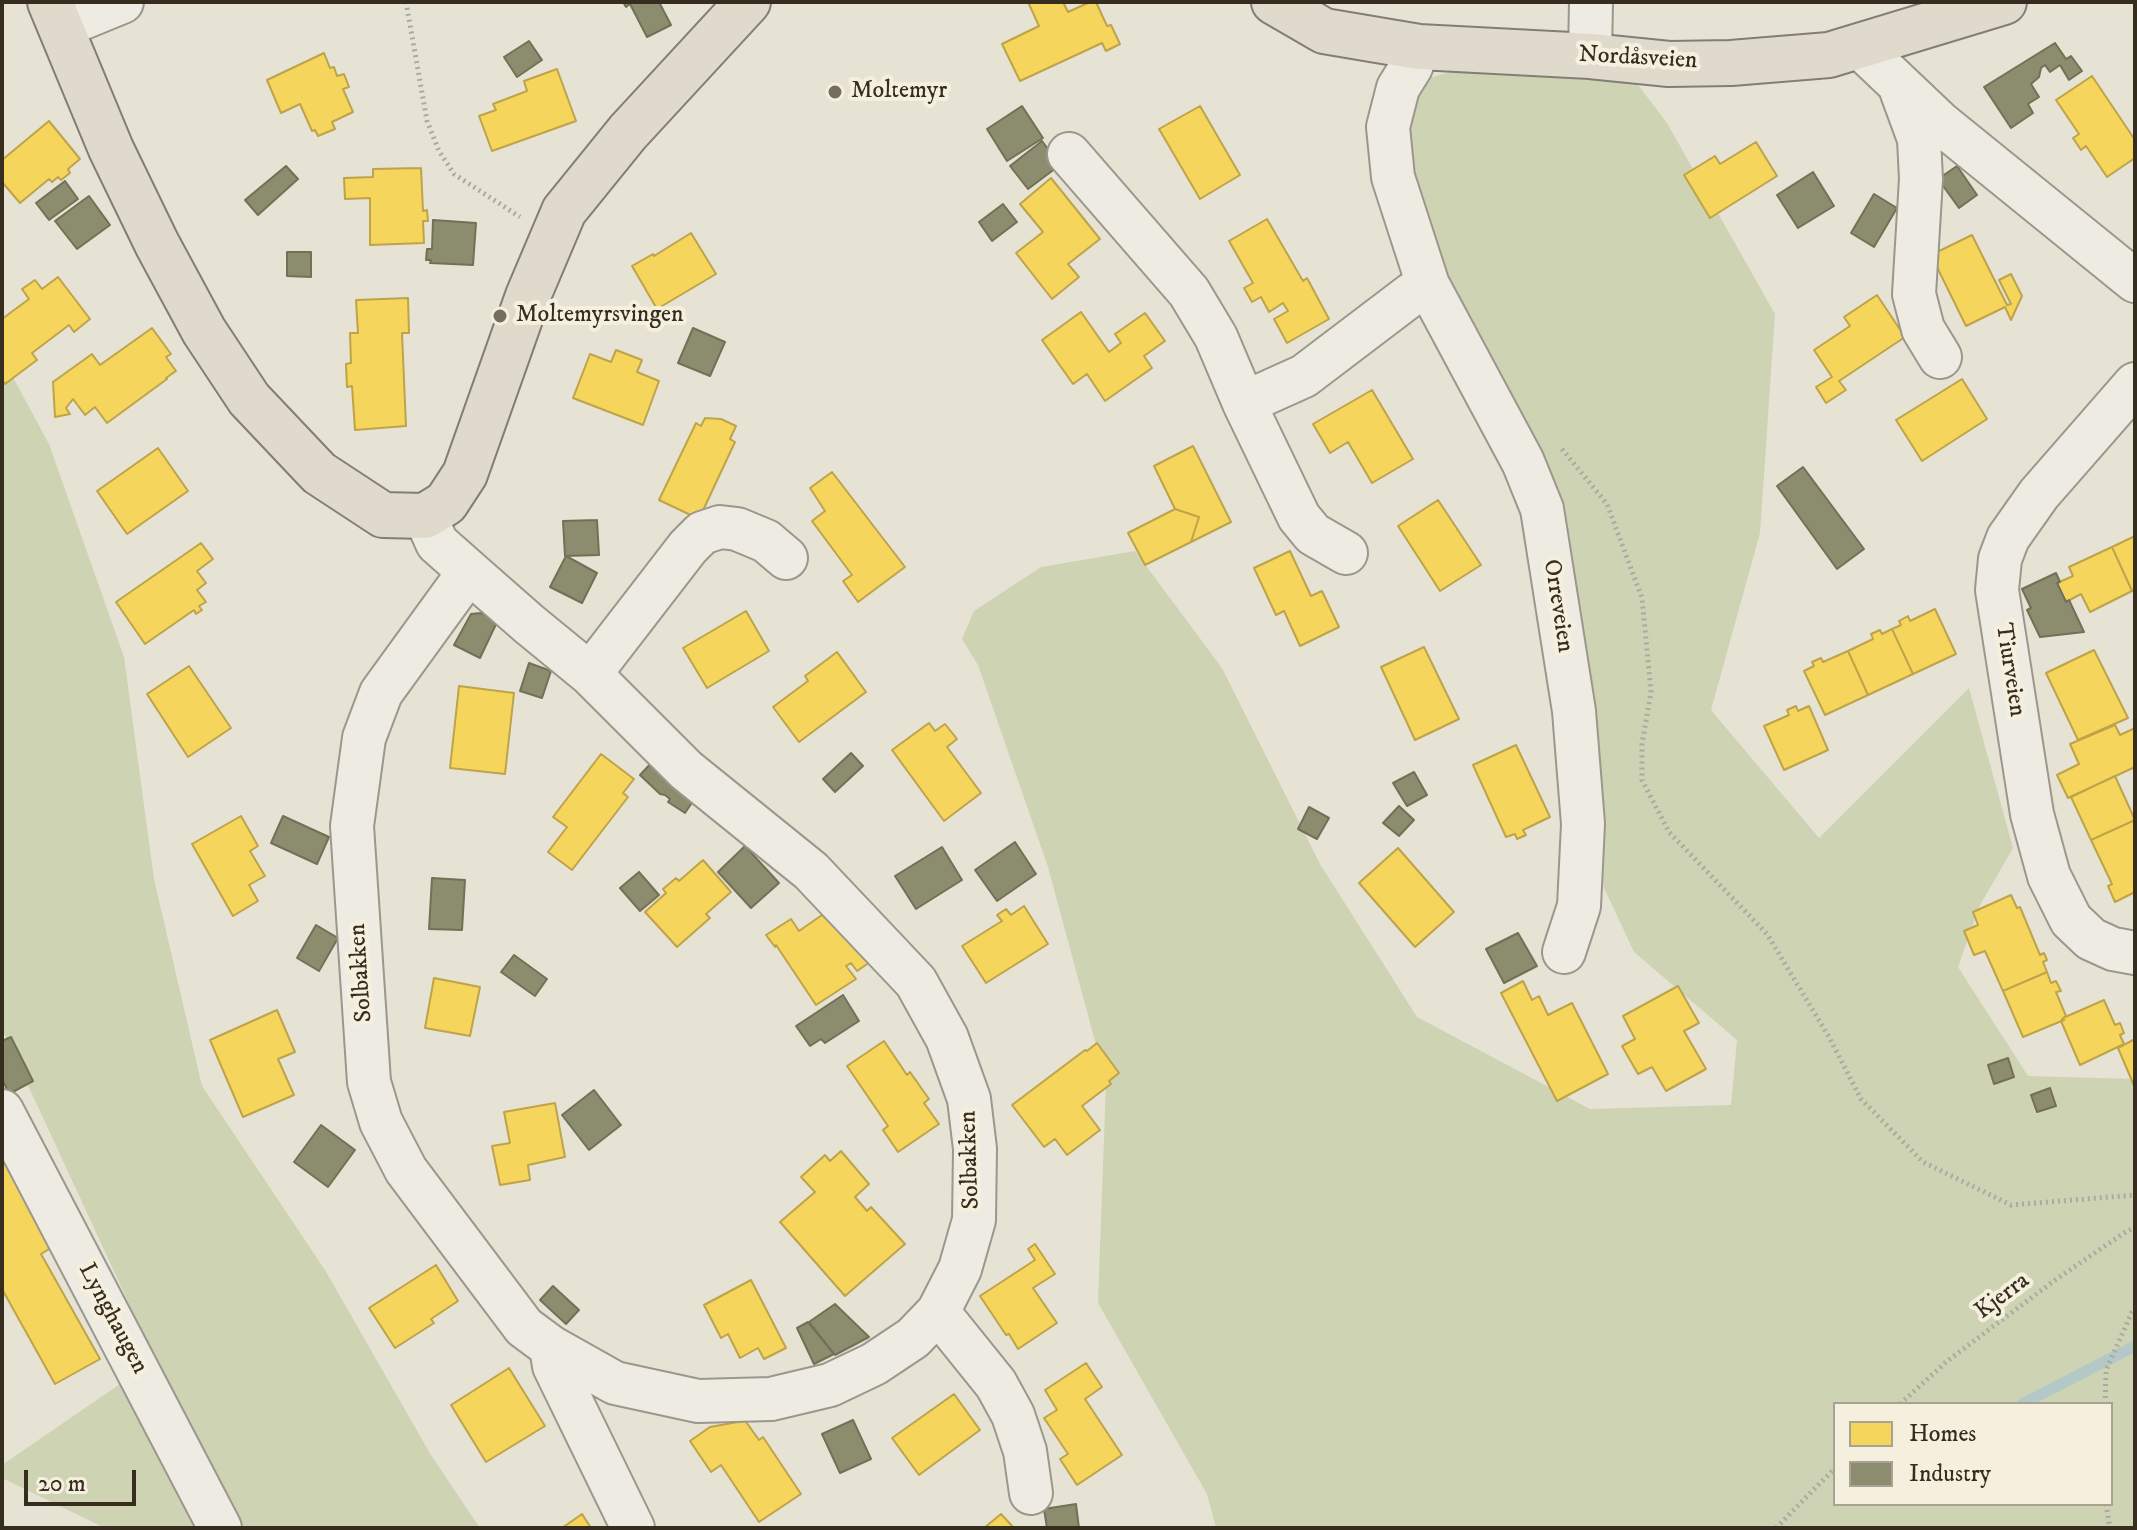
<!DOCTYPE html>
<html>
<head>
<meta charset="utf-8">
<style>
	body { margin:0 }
	#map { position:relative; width:2137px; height:1530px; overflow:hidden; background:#e7e3d4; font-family:"IM FELL DW Pica",serif }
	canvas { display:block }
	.frame { position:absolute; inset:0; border:4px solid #372d1f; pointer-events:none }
	.legend { position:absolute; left:1833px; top:1402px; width:280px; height:104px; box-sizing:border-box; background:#f5f0de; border:2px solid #a9a292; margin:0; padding:10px 14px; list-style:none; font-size:24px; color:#372d1f }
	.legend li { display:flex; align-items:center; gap:16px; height:40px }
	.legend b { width:40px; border:2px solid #a9a292 }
	.scale { position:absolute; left:24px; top:1470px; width:112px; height:36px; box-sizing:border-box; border:4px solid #372d1f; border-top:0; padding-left:10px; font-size:24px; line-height:28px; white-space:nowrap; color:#372d1f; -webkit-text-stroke:6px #f5f0de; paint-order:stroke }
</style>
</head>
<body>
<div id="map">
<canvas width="2137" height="1530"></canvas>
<div class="frame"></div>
<ul class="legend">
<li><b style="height:22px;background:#f6d55c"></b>Homes</li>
<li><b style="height:22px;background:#8c8c6e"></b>Industry</li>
</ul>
<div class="scale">20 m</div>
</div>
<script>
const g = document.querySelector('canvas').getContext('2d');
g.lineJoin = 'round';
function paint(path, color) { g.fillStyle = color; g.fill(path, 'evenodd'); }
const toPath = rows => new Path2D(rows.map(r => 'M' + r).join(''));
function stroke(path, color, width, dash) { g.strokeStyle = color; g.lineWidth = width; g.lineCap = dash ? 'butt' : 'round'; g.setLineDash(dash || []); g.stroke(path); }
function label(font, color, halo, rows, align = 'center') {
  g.font = font + ' "IM FELL DW Pica",serif'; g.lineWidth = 8; g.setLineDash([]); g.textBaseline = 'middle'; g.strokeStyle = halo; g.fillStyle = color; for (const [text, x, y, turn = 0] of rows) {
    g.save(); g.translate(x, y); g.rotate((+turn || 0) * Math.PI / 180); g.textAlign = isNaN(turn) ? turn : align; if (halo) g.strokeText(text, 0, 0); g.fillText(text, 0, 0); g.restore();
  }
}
paint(toPath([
	[1598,32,1667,123,1775,314,1760,533,1711,710,1819,838,1969,688,2013,848,1979,907,1958,967,2028,1076,2135,1079,2135,1528,1216,1528,1207,1494,1098,1303,1106,1082,1048,867,978,665,962,639,974,611,1041,567,1135,551,1222,668,1320,864,1417,1017,1590,1109,1731,1105,1737,1040,1634,952,1584,845,1562,626,1486,426,1393,227,1406,84],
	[1835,1404,2111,1404,2111,1504,1835,1504],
	[2,357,49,444,124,657,154,879,202,1086,325,1270,431,1455,480,1528,105,1528,2,1478,2,1465,155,1360,2,1029]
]), '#ced3b3');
const homes = toPath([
	[1028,2,1063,2,1068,12,1090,2,1096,2,1107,26,1111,25,1120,44,1106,51,1102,43,1020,81,1002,44,1039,26,1028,2],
	[324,53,330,68,334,67,337,76,344,74,349,87,343,89,353,112,332,122,335,129,318,136,315,130,312,131,300,104,281,113,267,80,324,53],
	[557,69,576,121,492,151,479,116,496,110,493,104,527,91,524,81,557,69],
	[2092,76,2135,140,2135,158,2107,177,2086,146,2081,150,2073,138,2079,134,2056,100,2092,76],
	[1200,106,1240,175,1200,199,1159,129,1200,106],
	[49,121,80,159,68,169,70,173,61,180,58,177,52,182,49,179,20,203,2,182,2,160,49,121],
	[1756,142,1777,176,1710,218,1684,175,1715,156,1720,164,1756,142],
	[421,168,423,211,427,210,428,221,423,221,424,243,370,245,370,198,345,199,344,178,373,177,373,169,421,168],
	[1051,178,1100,239,1068,264,1079,277,1052,299,1016,253,1043,232,1020,204,1051,178],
	[1267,219,1303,281,1307,278,1329,319,1287,343,1274,319,1288,311,1283,303,1269,312,1261,297,1252,302,1244,288,1253,283,1229,241,1267,219],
	[691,233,716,274,657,309,632,266,653,254,654,256,691,233],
	[1972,235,2007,305,2011,304,1999,280,2011,274,2022,296,2011,320,2005,307,1966,326,1931,255,1972,235],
	[58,277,90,319,74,332,69,325,32,353,37,360,5,384,2,379,2,319,29,299,22,289,35,280,42,289,58,277],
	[1877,295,1905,337,1839,381,1846,390,1826,403,1816,387,1832,377,1814,350,1850,326,1844,317,1877,295],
	[408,298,409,333,402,333,406,426,355,430,352,386,347,387,346,364,351,363,350,333,358,333,356,300,408,298],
	[1081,312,1109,352,1121,343,1115,334,1145,313,1165,341,1144,356,1152,368,1105,401,1087,374,1073,384,1042,340,1081,312],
	[152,328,171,354,166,357,176,371,166,378,167,379,107,423,95,407,85,415,73,399,66,408,70,414,55,417,53,382,92,354,100,365,152,328],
	[616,350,642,360,637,372,659,381,643,425,573,398,590,354,611,362,616,350],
	[1962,379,1987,419,1922,461,1896,420,1962,379],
	[1372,390,1413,459,1372,483,1348,442,1330,453,1313,424,1372,390],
	[705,418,721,419,736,426,730,439,735,442,699,519,659,500,696,423,701,426,705,418],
	[1193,446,1231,522,1191,542,1199,517,1175,509,1154,466,1193,446],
	[158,448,188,491,127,534,97,491,158,448],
	[832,472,905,567,858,602,843,581,852,575,812,521,825,511,810,488,832,472],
	[1438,500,1481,565,1440,591,1398,526,1438,500],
	[1175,509,1199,517,1191,542,1145,565,1128,533,1175,509],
	[2135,536,2135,590,2132,591,2112,547,2135,536],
	[201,543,213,559,197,571,206,583,197,590,206,602,199,606,202,610,196,614,194,610,145,644,116,602,201,543],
	[2112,547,2132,591,2090,612,2081,594,2066,602,2057,583,2073,576,2069,567,2112,547],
	[1290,551,1311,596,1322,591,1339,627,1300,646,1284,611,1276,615,1254,568,1290,551],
	[1935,609,1956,654,1913,674,1892,629,1901,625,1899,621,1908,616,1910,621,1935,609],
	[746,611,769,651,707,688,683,648,746,611],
	[1892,629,1913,674,1868,695,1848,651,1873,639,1871,634,1880,630,1882,634,1892,629],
	[1424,647,1459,719,1415,740,1381,667,1424,647],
	[2094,650,2128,718,2078,740,2046,673,2094,650],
	[1848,651,1868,695,1825,715,1804,671,1814,666,1812,662,1821,658,1823,662,1848,651],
	[837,652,866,692,799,742,773,707,808,681,805,676,837,652],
	[189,666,231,728,188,757,147,694,189,666],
	[459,686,514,693,505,774,450,768,459,686],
	[1796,706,1798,711,1809,706,1828,750,1784,770,1764,726,1789,715,1787,710,1796,706],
	[929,723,935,731,945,724,957,739,947,747,981,793,944,821,892,750,929,723],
	[2115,725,2120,735,2135,728,2135,767,2068,798,2057,775,2079,764,2070,744,2115,725],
	[1516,745,1550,817,1523,830,1526,835,1517,839,1515,834,1506,837,1473,765,1516,745],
	[601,754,634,779,623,793,628,797,572,870,548,852,567,827,553,817,601,754],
	[2115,776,2135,820,2091,840,2071,797,2115,776],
	[241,816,258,846,250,851,265,876,249,885,258,901,233,916,192,844,241,816],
	[2135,820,2135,892,2115,902,2108,886,2112,884,2091,840,2135,820],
	[1398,848,1454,912,1415,947,1359,883,1398,848],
	[703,860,731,892,706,914,710,918,677,947,645,912,666,893,663,889,676,878,679,881,703,860],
	[2011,895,2017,908,2020,907,2040,955,2044,953,2047,960,2043,962,2047,972,2003,991,1985,951,1974,955,1964,931,1978,925,1973,912,2011,895],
	[1024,906,1048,944,986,983,962,946,1002,921,997,915,1006,909,1011,915,1024,906],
	[832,908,876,958,857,971,851,963,846,966,856,979,816,1005,776,945,775,947,766,935,791,919,799,931,832,908],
	[2047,972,2051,983,2056,981,2061,991,2056,992,2066,1016,2063,1018,2064,1020,2023,1037,2003,991,2047,972],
	[434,978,480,987,470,1036,425,1028,434,978],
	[1523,981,1532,1000,1539,996,1548,1015,1572,1003,1608,1074,1557,1101,1501,993,1523,981],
	[1678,986,1699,1023,1684,1031,1706,1069,1666,1091,1652,1067,1638,1074,1622,1046,1635,1039,1623,1016,1678,986],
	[2104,1000,2115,1025,2120,1023,2124,1033,2120,1035,2124,1044,2080,1065,2061,1021,2063,1018,2104,1000],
	[277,1010,295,1052,278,1059,294,1095,243,1117,210,1040,277,1010],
	[2135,1039,2135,1088,2118,1048,2135,1039],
	[884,1041,907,1075,910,1072,929,1099,924,1103,939,1124,898,1152,883,1130,888,1126,847,1066,884,1041],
	[1097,1043,1119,1073,1109,1081,1111,1084,1082,1106,1100,1130,1067,1155,1055,1139,1044,1147,1012,1105,1085,1050,1087,1051,1097,1043],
	[555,1103,565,1157,528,1165,530,1180,500,1185,492,1146,510,1143,504,1112,555,1103],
	[841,1151,869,1184,855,1197,867,1211,871,1207,905,1244,845,1296,780,1222,815,1192,801,1177,825,1155,830,1161,841,1151],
	[2,1158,54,1246,41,1254,100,1359,55,1384,2,1289,2,1158],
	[1035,1244,1055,1274,1033,1288,1057,1323,1018,1349,1009,1334,1006,1335,980,1296,1035,1260,1028,1249,1035,1244],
	[436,1265,458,1301,431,1319,434,1323,395,1348,369,1308,436,1265],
	[751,1280,786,1348,764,1359,758,1348,740,1358,728,1334,721,1338,704,1305,751,1280],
	[1086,1363,1102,1387,1085,1399,1122,1455,1077,1485,1060,1459,1068,1454,1044,1418,1057,1410,1045,1390,1086,1363],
	[509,1368,545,1426,486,1462,451,1405,509,1368],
	[954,1394,980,1430,919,1475,892,1438,954,1394],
	[744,1419,759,1440,763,1437,801,1494,759,1522,721,1465,711,1472,690,1441,710,1427,738,1422,744,1419],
	[582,1514,591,1528,562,1528,582,1514],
	[1001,1514,1014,1528,984,1528,1001,1514]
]);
paint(homes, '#f6d55c');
stroke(homes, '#bda34a', 2);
const industry = toPath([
	[623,2,659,2,671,25,647,37,630,4,626,7,623,2],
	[529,41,542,60,517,77,504,57,529,41],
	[2055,43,2066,59,2071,56,2082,71,2069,80,2060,65,2050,72,2045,65,2041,68,2039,77,2031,84,2039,97,2028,104,2033,113,2011,128,1984,87,2055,43],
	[1022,106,1043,138,1007,161,987,129,1022,106],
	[1042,141,1060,165,1028,189,1010,166,1042,141],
	[286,166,298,179,258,215,245,200,286,166],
	[1957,166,1977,195,1959,208,1938,179,1957,166],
	[1813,172,1834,206,1798,228,1777,195,1813,172],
	[65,181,78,199,49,220,36,203,65,181],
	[1874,194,1897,208,1874,247,1851,233,1874,194],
	[89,196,110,225,77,249,55,221,89,196],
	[1003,204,1017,222,992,241,979,222,1003,204],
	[433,220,476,223,473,265,430,263,431,260,426,260,427,249,432,249,433,220],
	[287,252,311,252,311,277,287,276,287,252],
	[693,328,725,342,710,376,678,363,693,328],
	[1803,467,1864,549,1837,569,1777,486,1803,467],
	[597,520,599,555,565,556,563,521,597,520],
	[566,556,597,573,582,603,550,587,566,556],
	[2056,573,2060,582,2057,583,2066,602,2069,600,2084,632,2040,637,2027,610,2031,608,2022,589,2056,573],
	[481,613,498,620,480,658,454,645,471,614,481,613],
	[529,663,551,671,542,698,520,691,529,663],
	[851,753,863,766,835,792,823,779,851,753],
	[654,760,695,798,685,813,668,802,670,799,665,795,660,794,640,775,654,760],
	[1414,772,1427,795,1407,806,1393,783,1414,772],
	[1399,806,1414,820,1399,836,1383,823,1399,806],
	[1309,807,1329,818,1317,839,1298,829,1309,807],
	[283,816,329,837,317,864,271,843,283,816],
	[1015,842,1036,874,997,901,975,870,1015,842],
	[745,846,779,883,751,908,718,872,745,846],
	[942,847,962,880,916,909,895,876,942,847],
	[639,872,659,895,640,911,620,888,639,872],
	[432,878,465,880,462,930,429,929,432,878],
	[316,925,338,938,319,971,297,958,316,925],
	[1518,933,1537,966,1504,983,1486,949,1518,933],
	[514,955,547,979,535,996,501,972,514,955],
	[843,995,859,1021,825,1043,821,1039,810,1046,796,1026,843,995],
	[11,1037,33,1081,9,1094,2,1079,2,1041,11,1037],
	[2008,1058,2014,1077,1994,1084,1988,1065,2008,1058],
	[2050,1088,2056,1106,2037,1112,2031,1095,2050,1088],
	[594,1090,621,1125,589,1150,562,1115,594,1090],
	[321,1125,355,1150,328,1187,294,1162,321,1125],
	[553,1286,579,1310,566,1324,540,1300,553,1286],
	[835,1304,869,1337,835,1355,809,1322,835,1304],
	[808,1322,834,1354,814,1364,797,1328,808,1322],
	[853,1420,871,1459,840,1473,822,1434,853,1420],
	[1076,1504,1079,1528,1047,1528,1044,1509,1076,1504]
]);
paint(industry, '#8c8c6e');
stroke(industry, '#727056', 2);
stroke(toPath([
	[2022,1404,2135,1346]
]), '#b4c9c7', 11);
const minor = toPath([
	[61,27,122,2],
	[1419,47,1411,67,1398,88,1388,127,1393,177,1428,285,1523,462,1542,509,1574,711,1583,824,1579,906,1564,952],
	[1860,47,1939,122,2135,281],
	[1590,56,1591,2],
	[1901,90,1919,139,1921,179,1914,294,1923,329,1940,357],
	[1069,154,1189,292,1216,337,1244,403,1299,517,1313,534,1346,553],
	[2135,384,2039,494,2008,538,2000,559,1997,590,2032,814,2049,876,2071,920,2091,939,2113,949,2135,953],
	[1244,403,1304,376,1412,294,1428,285],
	[425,516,437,543,472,574,529,624,590,674,686,770,811,871,916,982,947,1038,969,1099,975,1149,974,1220,960,1269,938,1312,913,1338,874,1364,830,1385,771,1399,698,1401,615,1383,551,1347,524,1327,406,1170,381,1122,369,1082,352,826,364,738,381,693,463,580,472,574],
	[590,674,688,547,702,533,720,527,737,529,766,541,786,558],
	[2,1111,220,1528],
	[938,1312,996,1384,1013,1415,1025,1451,1031,1493],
	[551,1347,554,1366,633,1528]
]);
const major = toPath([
	[50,2,111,149,157,244,204,331,249,399,319,473,383,515,425,516,446,503,465,474,528,296,564,211,628,132,748,2],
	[1274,2,1324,31,1419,47,1590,56,1669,64,1731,63,1829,55,2004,2]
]);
stroke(minor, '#9b978d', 46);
stroke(major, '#827e75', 48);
stroke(toPath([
	[406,2,427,121,439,151,454,174,520,217],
	[1562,449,1607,504,1642,598,1651,692,1642,744,1642,780,1669,832,1767,934,1829,1037,1861,1099,1923,1162,2011,1205,2135,1195],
	[1900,1404,1946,1362,2055,1280,2127,1231,2135,1228],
	[2105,1404,2106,1370,2132,1312,2135,1309],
	[2106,1504,2110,1528],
	[1776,1528,1835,1468]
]), '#aca9a2', 5, [2, 4]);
stroke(minor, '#edebe2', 42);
stroke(major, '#e0dacd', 44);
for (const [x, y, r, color] of [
	[835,92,8,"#756d5e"],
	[500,316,8,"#756d5e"]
]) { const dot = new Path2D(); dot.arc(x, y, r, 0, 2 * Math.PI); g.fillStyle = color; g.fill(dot); stroke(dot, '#f5f0de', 3); }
label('24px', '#372d1f', '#f5f0de', [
	["Nordåsveien",1638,59,3],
	["Orreveien",1557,606,81],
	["Tiurveien",2009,670,81],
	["Solbakken",362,973,-94],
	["Solbakken",971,1160,-92],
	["Kjerra",2003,1297,-37],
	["Lynghaugen",112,1319,62]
]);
label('24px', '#372d1f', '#f5f0de', [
	["Moltemyr",851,92],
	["Moltemyrsvingen",516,316]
], 'left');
</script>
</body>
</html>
